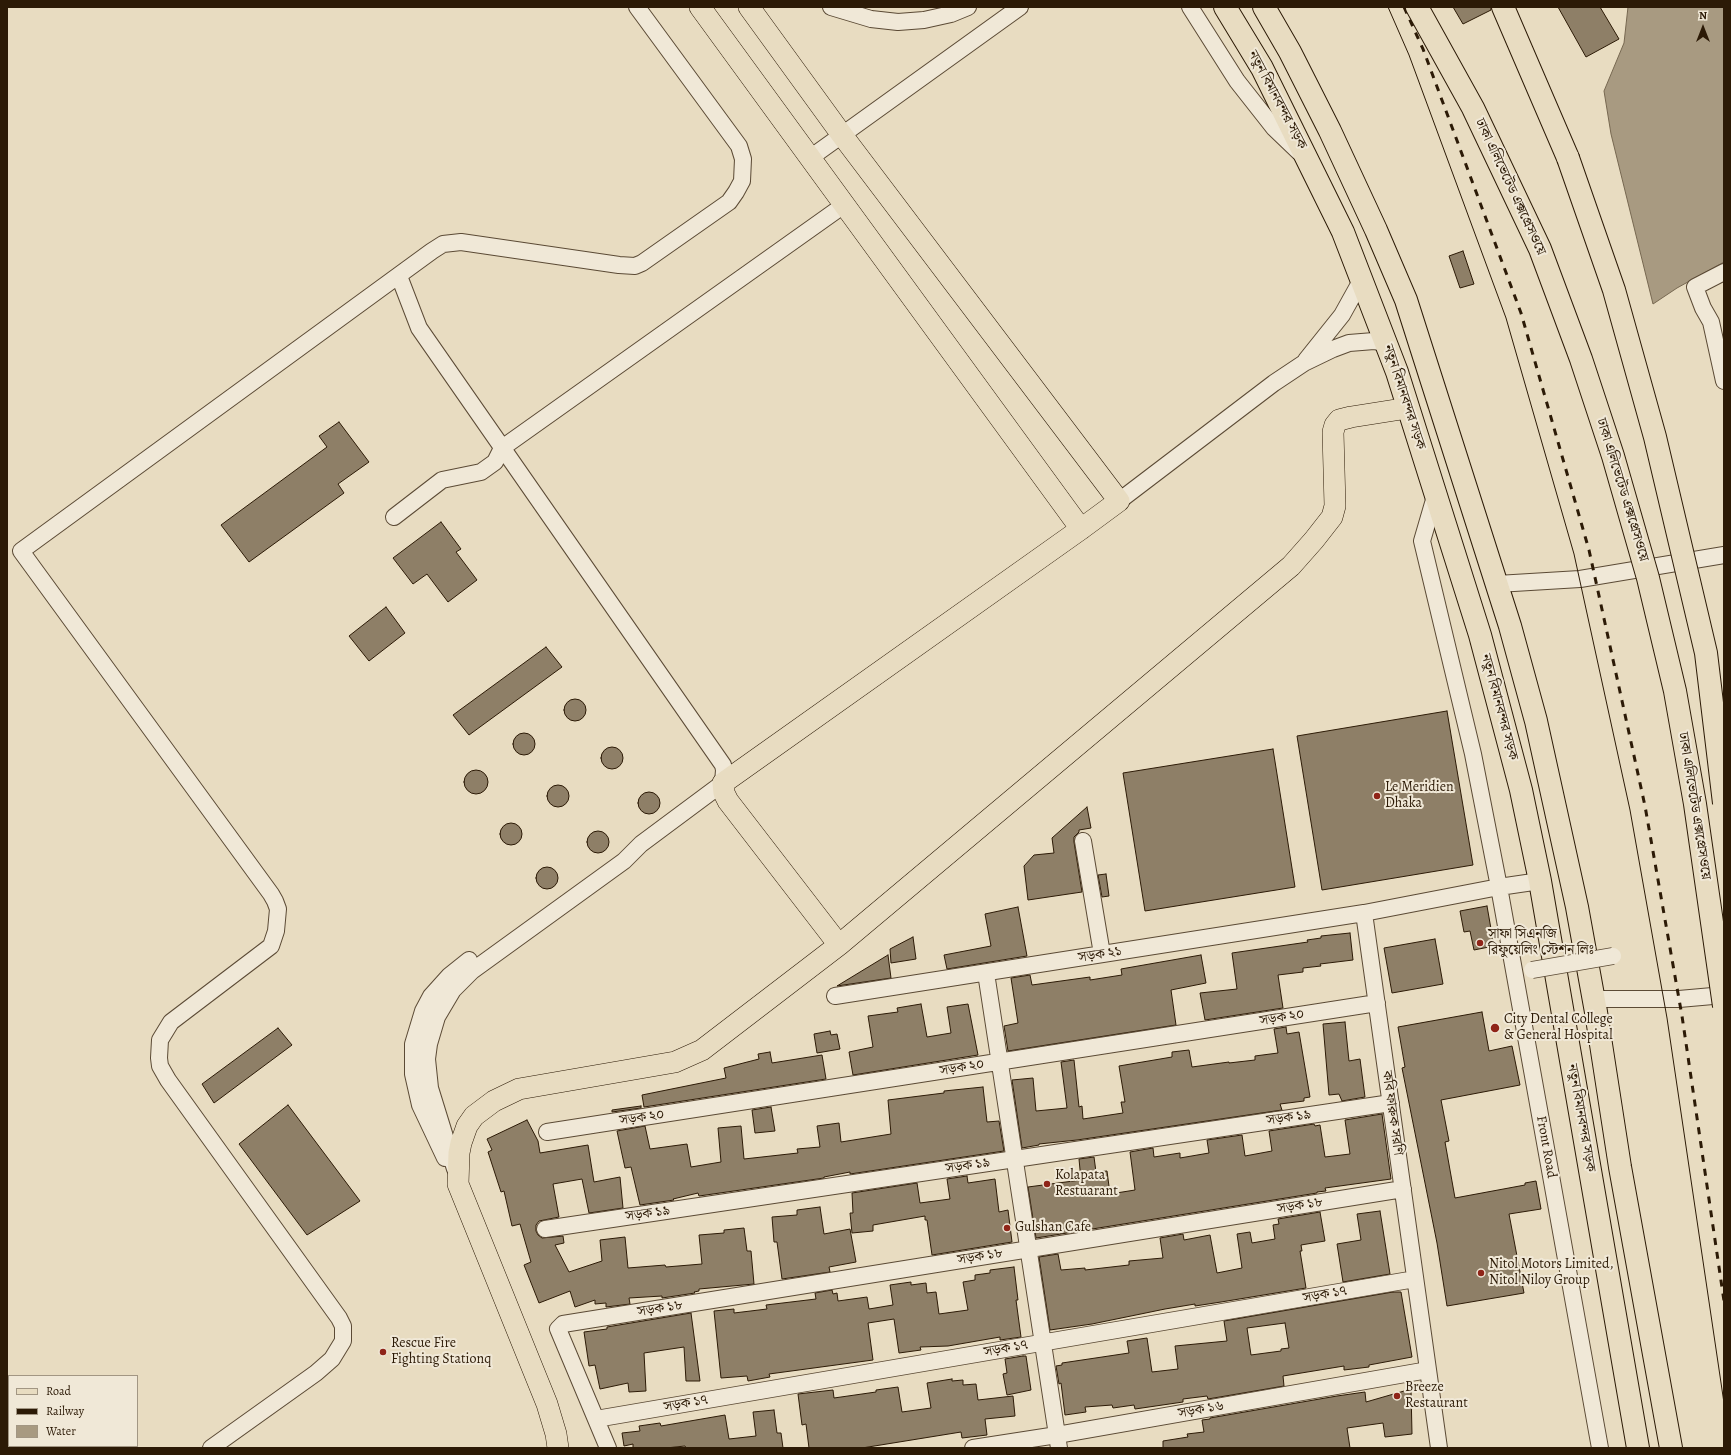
<!DOCTYPE html>
<html>
<head>
<meta charset="utf-8">
<style>
	body { margin:0 }
	#map { position:relative; width:1731px; height:1455px; overflow:hidden; background:#e8dcc1; font-family:Alegreya,serif }
	canvas { display:block }
	.frame { position:absolute; inset:0; border:8px solid #2c1a06; pointer-events:none }
	.legend { position:absolute; left:8px; top:1375px; width:130px; height:72px; box-sizing:border-box; background:#f0e8d7; border:1px solid #a29683; margin:0; padding:5px 7px; list-style:none; font-size:12px; color:#2c1a06 }
	.legend li { display:flex; align-items:center; gap:8px; height:20px }
	.legend b { width:20px; border:1px solid #a29683 }
	.north { position:absolute; left:1683px; top:8px; width:40px; height:40px; -webkit-text-stroke:3px #f0e8d7; paint-order:stroke; rotate:0deg; font-size:11px; font-weight:700; line-height:16px; text-align:center; color:#2c1a06 }
	.north::after { content:''; display:block; margin:auto; width:14px; height:18px; background:#2c1a06; clip-path:polygon(50% 0,100% 100%,50% 72%,0 100%) }
</style>
</head>
<body>
<div id="map">
<canvas width="1731" height="1455"></canvas>
<div class="frame"></div>
<ul class="legend">
<li><b style="height:5px;background:#e8dcc1"></b>Road</li>
<li><b style="height:5px;background:#2c1a06"></b>Railway</li>
<li><b style="height:11px;background:#a89a81"></b>Water</li>
</ul>
<div class="north">N</div>
</div>
<script>
const g = document.querySelector('canvas').getContext('2d');
g.lineJoin = 'round';
function paint(path, color) { g.fillStyle = color; g.fill(path, 'evenodd'); }
const toPath = rows => new Path2D(rows.map(r => 'M' + r).join(''));
function stroke(path, color, width, dash) { g.strokeStyle = color; g.lineWidth = width; g.lineCap = dash ? 'butt' : 'round'; g.setLineDash(dash || []); g.stroke(path); }
function label(font, color, halo, rows, align = 'center') {
  g.font = font + ' Alegreya,"Noto Serif Bengali",serif'; g.lineWidth = 4; g.setLineDash([]); g.textBaseline = 'middle'; g.strokeStyle = halo; g.fillStyle = color; for (const [text, x, y, turn = 0] of rows) {
    g.save(); g.translate(x, y); g.rotate((+turn || 0) * Math.PI / 180); g.textAlign = isNaN(turn) ? turn : align; if (halo) g.strokeText(text, 0, 0); g.fillText(text, 0, 0); g.restore();
  }
}
const water = toPath([
	[1628,7,1724,7,1724,262,1677,288,1653,304,1611,134,1604,91,1624,43,1628,7]
]);
paint(water, '#a89a81');
stroke(water, '#766750', 1);
const building = toPath([
	[1453,7,1491,7,1491,10,1463,24,1453,7],
	[1558,7,1600,7,1619,39,1586,57,1558,7],
	[1463,251,1474,284,1460,288,1449,256,1463,251],
	[339,422,369,462,338,484,344,493,249,562,221,525,327,447,319,436,339,422],
	[441,522,461,549,456,552,477,580,448,602,427,574,413,584,393,558,441,522],
	[386,607,405,633,369,661,349,636,386,607],
	[546,647,562,667,469,735,453,715,546,647],
	'564 710a11 11 0 1 1 22 0a11 11 0 1 1-22 0Z',
	[1447,711,1473,865,1322,890,1297,736,1447,711],
	'513 744a11 11 0 1 1 22 0a11 11 0 1 1-22 0Z',
	'601 758a11 11 0 1 1 22 0a11 11 0 1 1-22 0Z',
	[1273,749,1295,887,1145,911,1123,773,1273,749],
	'464 782a12 12 0 1 1 24 0a12 12 0 1 1-24 0Z',
	'547 796a11 11 0 1 1 22 0a11 11 0 1 1-22 0Z',
	'638 803a11 11 0 1 1 22 0a11 11 0 1 1-22 0Z',
	[1087,807,1091,828,1079,830,1079,832,1074,837,1074,842,1082,892,1028,900,1024,866,1034,855,1054,853,1052,838,1087,807],
	'500 834a11 11 0 1 1 22 0a11 11 0 1 1-22 0Z',
	'587 842a11 11 0 1 1 22 0a11 11 0 1 1-22 0Z',
	'536 878a11 11 0 1 1 22 0a11 11 0 1 1-22 0Z',
	[1106,874,1109,896,1102,897,1098,875,1106,874],
	[1487,906,1494,946,1474,950,1470,931,1464,932,1460,911,1487,906],
	[1018,907,1027,956,947,969,944,955,991,946,985,914,1018,907],
	[1350,933,1353,960,1320,964,1321,966,1303,968,1303,972,1278,975,1283,1008,1205,1020,1200,993,1237,989,1232,953,1308,942,1307,940,1321,938,1321,936,1350,933],
	[913,937,916,959,891,963,890,949,913,937],
	[1435,939,1443,984,1392,993,1384,948,1435,939],
	[888,955,891,978,837,986,888,955],
	[1201,955,1206,983,1171,990,1176,1025,1008,1051,1004,1026,1018,1023,1011,978,1030,975,1032,985,1090,977,1090,980,1122,975,1121,969,1201,955],
	[921,1004,927,1037,951,1033,947,1007,968,1004,978,1055,853,1075,849,1052,873,1047,868,1016,898,1012,897,1008,921,1004],
	[1482,1012,1489,1051,1512,1046,1520,1085,1441,1100,1449,1141,1445,1142,1455,1198,1525,1185,1525,1183,1536,1181,1541,1209,1509,1214,1524,1293,1447,1306,1437,1243,1402,1068,1405,1067,1398,1027,1482,1012],
	[1345,1022,1349,1061,1360,1059,1365,1097,1342,1101,1339,1094,1329,1095,1323,1024,1345,1022],
	[1286,1027,1287,1034,1299,1032,1310,1097,1304,1098,1304,1101,1280,1104,1282,1110,1077,1140,1039,1144,1039,1145,1022,1148,1012,1080,1033,1078,1036,1111,1067,1108,1061,1062,1074,1060,1079,1107,1082,1106,1083,1119,1123,1113,1121,1102,1125,1102,1119,1066,1172,1057,1172,1052,1189,1050,1192,1067,1229,1062,1229,1063,1255,1060,1255,1056,1278,1053,1274,1029,1286,1027],
	[278,1028,292,1045,214,1103,202,1084,278,1028],
	[830,1031,831,1035,837,1034,840,1049,817,1053,814,1034,830,1031],
	[770,1052,772,1063,822,1055,826,1079,644,1107,642,1095,726,1078,724,1068,759,1059,758,1054,770,1052],
	[983,1087,987,1122,999,1121,1004,1151,850,1174,850,1172,824,1177,824,1178,699,1196,698,1193,673,1199,674,1200,640,1205,631,1167,625,1168,617,1131,645,1126,650,1149,687,1144,691,1167,721,1162,718,1128,741,1126,744,1159,798,1153,797,1149,820,1147,817,1126,839,1123,841,1142,891,1134,888,1100,944,1093,944,1091,983,1087],
	[288,1105,360,1201,307,1235,239,1144,288,1105],
	[641,1106,641,1108,612,1112,612,1110,641,1106],
	[771,1107,775,1131,755,1133,752,1110,771,1107],
	[1382,1114,1391,1179,1325,1188,1326,1191,1317,1192,1317,1193,1036,1238,1028,1187,1081,1180,1079,1159,1094,1157,1096,1172,1107,1171,1110,1194,1135,1190,1130,1152,1153,1148,1154,1157,1180,1153,1180,1158,1209,1153,1207,1140,1242,1135,1245,1156,1272,1151,1269,1131,1314,1124,1315,1126,1320,1125,1325,1157,1350,1154,1345,1120,1382,1114],
	[527,1120,538,1141,540,1153,588,1145,594,1182,620,1177,623,1208,589,1213,582,1179,553,1184,559,1217,539,1221,536,1225,536,1231,538,1235,542,1238,563,1236,564,1243,555,1245,569,1272,602,1261,600,1240,625,1237,628,1268,665,1265,666,1267,702,1264,699,1235,724,1233,724,1230,744,1228,747,1251,751,1251,754,1284,699,1289,699,1291,694,1292,695,1293,662,1298,662,1296,629,1298,630,1304,606,1307,606,1303,595,1304,595,1300,575,1307,570,1291,539,1303,524,1265,531,1262,520,1224,512,1226,504,1191,501,1192,488,1152,492,1150,487,1139,527,1120],
	[967,1176,968,1183,995,1179,999,1212,1008,1210,1012,1242,932,1255,927,1220,925,1220,925,1216,873,1225,873,1231,852,1233,850,1213,853,1213,852,1193,917,1183,920,1203,950,1199,947,1179,967,1176],
	[820,1207,824,1234,850,1229,856,1262,829,1267,830,1272,782,1279,777,1242,774,1242,772,1217,797,1215,797,1210,820,1207],
	[1380,1211,1390,1274,1343,1282,1337,1244,1361,1240,1357,1214,1380,1211],
	[1320,1212,1325,1241,1301,1245,1302,1251,1300,1251,1306,1288,1221,1302,1195,1306,1195,1304,1165,1309,1092,1324,1050,1330,1039,1257,1058,1254,1061,1270,1085,1268,1085,1270,1129,1265,1129,1261,1163,1258,1160,1238,1183,1234,1184,1240,1210,1235,1217,1273,1242,1268,1237,1234,1250,1232,1252,1243,1275,1239,1273,1225,1279,1224,1278,1219,1320,1212],
	[1014,1267,1018,1300,1016,1300,1021,1337,1000,1340,1000,1337,948,1346,920,1347,921,1350,899,1353,894,1319,868,1323,873,1360,769,1374,770,1377,748,1381,747,1376,721,1378,714,1311,734,1309,734,1313,767,1309,766,1305,816,1299,815,1293,832,1290,833,1294,837,1293,838,1301,867,1297,869,1309,893,1305,890,1285,911,1282,911,1285,926,1283,927,1293,936,1292,939,1314,968,1310,963,1282,975,1280,975,1275,990,1273,990,1270,1014,1267],
	[1393,1292,1401,1292,1412,1357,1369,1365,1369,1367,1344,1370,1344,1366,1283,1376,1284,1386,1208,1399,1207,1396,1183,1399,1183,1402,1135,1409,1134,1405,1113,1408,1112,1405,1085,1407,1086,1412,1065,1415,1061,1383,1059,1384,1056,1366,1062,1365,1062,1363,1129,1353,1127,1341,1147,1338,1152,1372,1178,1369,1175,1346,1227,1341,1224,1321,1393,1292],
	[1285,1323,1289,1348,1281,1349,1281,1351,1251,1355,1247,1328,1285,1323],
	[691,1313,700,1381,686,1381,684,1347,644,1353,646,1391,629,1392,628,1383,600,1389,595,1365,589,1366,584,1332,607,1329,607,1327,691,1313],
	[1023,1356,1026,1356,1031,1390,1007,1395,1003,1374,1007,1373,1005,1359,1023,1356],
	[952,1379,952,1381,963,1380,963,1385,976,1384,978,1400,1013,1396,1015,1416,985,1419,987,1435,962,1438,961,1432,862,1448,809,1448,806,1424,802,1425,798,1394,833,1390,834,1398,876,1392,876,1390,898,1387,902,1412,931,1408,927,1383,952,1379],
	[1411,1389,1412,1434,1385,1437,1383,1423,1347,1428,1350,1448,1163,1448,1163,1441,1188,1437,1187,1434,1204,1432,1202,1420,1210,1419,1210,1418,1337,1396,1365,1392,1366,1402,1411,1389],
	[774,1410,777,1433,781,1433,783,1448,686,1448,685,1446,666,1448,633,1448,633,1444,624,1446,622,1433,640,1431,639,1426,660,1423,661,1426,725,1415,729,1439,756,1436,753,1412,774,1410]
]);
paint(building, '#8e7f67');
stroke(building, '#2c1a06', 1);
const minor = toPath([
	[831,7,871,19,898,22,924,20,951,14,968,7],
	[1190,7,1237,81,1274,128,1299,152],
	[810,158,1020,7],
	[1724,272,1695,287,1703,308,1711,322,1724,381],
	[399,276,419,328,723,765,724,770,723,783,641,844,624,861,472,971,453,990,437,1017,429,1044,427,1059,430,1088,455,1169],
	[1306,360,1342,315,1362,279],
	[1436,493,1422,541,1473,754,1499,887,1600,1448],
	[1119,501,1274,383,1304,363,1333,349,1349,343,1374,341,1387,343],
	[394,517,442,480,481,472,495,462,502,448,844,205],
	[1497,584,1580,579,1724,555],
	[1083,841,1102,954],
	[1364,913,1439,1448],
	[986,973,1059,1448],
	[835,996,1364,913,1499,887,1540,881],
	[1594,999,1679,999,1724,995],
	[547,1132,1377,1003],
	[445,1158,420,1105,413,1074,413,1044,423,1011,431,996,449,976,469,960],
	[545,1229,1391,1103],
	[596,1419,1415,1279],
	[211,1448,316,1373,332,1359,343,1341,343,1326,339,1318,168,1080,160,1066,159,1058,160,1040,171,1022,271,946,276,931,278,909,275,901,271,894,21,551,432,251,443,244,461,242,619,265,635,266,642,263,729,202,736,192,742,181,743,159,739,146,637,7],
	[608,1448,558,1329,563,1324,1403,1189],
	[973,1448,1057,1435,1428,1370]
]);
const major = toPath([
	[700,7,1081,529],
	[749,7,842,135,1119,501,1081,529,723,783,724,793,728,801,839,945],
	[558,1448,556,1434,547,1404,458,1184,459,1153,461,1143,467,1126,474,1116,494,1101,519,1089,675,1062,702,1050,839,945,1291,566,1314,540,1332,517,1335,506,1333,432,1335,425,1339,420,1351,417,1408,408]
]);
const highway = toPath([
	[1225,7,1262,68,1343,232,1397,372,1480,635,1521,790,1540,881,1638,1448],
	[1264,7,1290,52,1330,131,1376,230,1406,300,1510,626,1536,721,1577,907,1596,1012,1620,1167,1671,1448],
	[1503,7,1568,158]
]);
stroke(minor, '#5b4a35', 18);
stroke(major, '#2c1a06', 22);
stroke(highway, '#2c1a06', 24);
stroke(minor, '#f0e8d7', 16);
stroke(major, '#e8dcc1', 21);
stroke(highway, '#e8dcc1', 22);
stroke(toPath([
	[1388,7,1409,55,1506,318,1574,554,1630,810,1667,1018,1724,1403]
]), '#2c1a06', 1);
stroke(toPath([
	[1404,7,1423,49,1521,313,1589,550,1645,806,1682,1016,1724,1301]
]), '#2c1a06', 3, [7, 7]);
const minorBridge = toPath([
	[1532,970,1613,956]
]);
const highwayBridge = toPath([
	[1417,7,1473,108,1540,249,1581,359,1613,456,1648,578,1675,691,1695,804,1724,1006],
	[1568,158,1614,290,1655,437,1706,653,1724,803]
]);
stroke(minorBridge, '#5b4a35', 18, []);
stroke(highwayBridge, '#2c1a06', 24, []);
stroke(minorBridge, '#f0e8d7', 16);
stroke(highwayBridge, '#e8dcc1', 22);
for (const [x, y, r, color] of [
	[1377,796,4,"#8f2418"],
	[1480,943,4,"#8f2418"],
	[1495,1028,5,"#8f2418"],
	[1047,1184,4,"#8f2418"],
	[1007,1228,4,"#8f2418"],
	[1481,1273,4,"#8f2418"],
	[383,1352,4,"#8f2418"],
	[1397,1396,4,"#8f2418"]
]) { const dot = new Path2D(); dot.arc(x, y, r, 0, 2 * Math.PI); g.fillStyle = color; g.fill(dot); stroke(dot, '#f0e8d7', 1.5); }
label('14px', '#2c1a06', '#f0e8d7', [
	["নতুন বিমানবন্দর সড়ক",1277,100,62],
	["ঢাকা এলিভেটেড এক্সপ্রেসওয়ে",1510,187,65],
	["নতুন বিমানবন্দর সড়ক",1404,397,72],
	["ঢাকা এলিভেটেড এক্সপ্রেসওয়ে",1622,490,73],
	["নতুন বিমানবন্দর সড়ক",1499,707,75],
	["ঢাকা এলিভেটেড এক্সপ্রেসওয়ে",1694,806,81],
	["সড়ক ২১",1100,955,-9],
	["সড়ক ২০",1282,1018,-9],
	["সড়ক ২০",962,1068,-9],
	["কবি ফারুক সরণি",1392,1113,82],
	["সড়ক ২০",642,1118,-8],
	["সড়ক ১৯",1289,1118,-8],
	["নতুন বিমানবন্দর সড়ক",1581,1118,80],
	["Front Road",1546,1147,80],
	["সড়ক ১৯",968,1166,-8],
	["সড়ক ১৮",1300,1206,-9],
	["সড়ক ১৯",648,1214,-8],
	["সড়ক ১৮",980,1257,-9],
	["সড়ক ১৭",1325,1295,-10],
	["সড়ক ১৮",660,1309,-9],
	["সড়ক ১৭",1006,1349,-10],
	["সড়ক ১৭",686,1404,-10],
	["সড়ক ১৬",1201,1410,-10]
]);
label('14px', '#2c1a06', '#f0e8d7', [
	["Le Meridien",1385,788],
	["Dhaka",1385,804],
	["সাফা সিএনজি",1488,935],
	["রিফুয়েলিং স্টেশন লিঃ",1488,951],
	["City Dental College",1504,1020],
	["& General Hospital",1504,1036],
	["Kolapata",1055,1176],
	["Restuarant",1055,1192],
	["Gulshan Cafe",1015,1228],
	["Nitol Motors Limited,",1489,1265],
	["Nitol Niloy Group",1489,1281],
	["Rescue Fire",391,1344],
	["Fighting Stationq",391,1360],
	["Breeze",1405,1388],
	["Restaurant",1405,1404]
], 'left');
</script>
</body>
</html>
